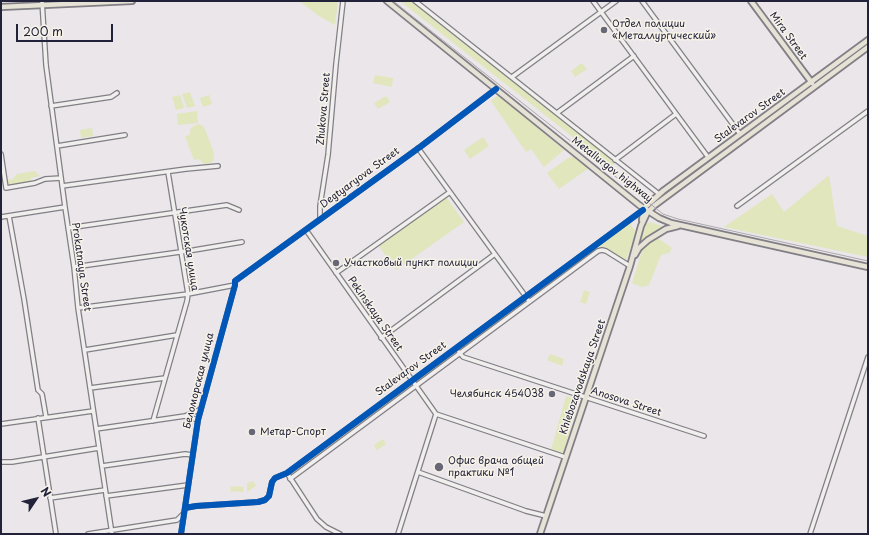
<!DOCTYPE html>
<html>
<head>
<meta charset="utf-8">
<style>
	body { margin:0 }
	#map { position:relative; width:869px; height:535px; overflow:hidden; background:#ebe6ea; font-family:"Playpen Sans",sans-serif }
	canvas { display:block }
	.frame { position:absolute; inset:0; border:2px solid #22223b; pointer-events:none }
	.north { position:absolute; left:16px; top:479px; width:40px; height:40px; -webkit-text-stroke:3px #f7f3e8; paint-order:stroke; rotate:55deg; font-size:11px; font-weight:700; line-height:16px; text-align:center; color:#22223b }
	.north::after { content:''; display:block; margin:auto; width:14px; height:18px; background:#22223b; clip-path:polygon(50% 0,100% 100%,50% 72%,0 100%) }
	.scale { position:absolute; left:16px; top:24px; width:97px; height:18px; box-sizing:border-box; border:2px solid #22223b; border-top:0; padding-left:5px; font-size:12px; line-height:14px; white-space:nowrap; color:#22223b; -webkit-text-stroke:3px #f7f3e8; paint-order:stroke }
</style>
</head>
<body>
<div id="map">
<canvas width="869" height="535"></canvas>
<div class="frame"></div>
<div class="north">N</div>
<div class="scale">200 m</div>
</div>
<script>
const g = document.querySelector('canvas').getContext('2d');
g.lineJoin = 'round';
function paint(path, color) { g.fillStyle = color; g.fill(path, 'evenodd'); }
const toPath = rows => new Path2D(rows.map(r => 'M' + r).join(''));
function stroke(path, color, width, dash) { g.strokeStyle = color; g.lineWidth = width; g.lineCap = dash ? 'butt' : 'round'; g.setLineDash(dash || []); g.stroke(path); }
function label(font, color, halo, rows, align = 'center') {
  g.font = font + ' "Playpen Sans",sans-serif'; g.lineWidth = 3; g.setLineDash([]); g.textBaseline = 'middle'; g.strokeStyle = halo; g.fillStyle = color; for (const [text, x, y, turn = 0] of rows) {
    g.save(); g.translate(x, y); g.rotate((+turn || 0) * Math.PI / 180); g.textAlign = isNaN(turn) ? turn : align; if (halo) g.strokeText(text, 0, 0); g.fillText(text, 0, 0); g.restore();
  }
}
paint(toPath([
	[299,1,338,1,335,25,319,16],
	[400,1,413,1,616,161,611,167],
	[582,63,587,69,575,77,571,71],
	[375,75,393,78,392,87,373,83],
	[190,92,195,106,187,108,182,94],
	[180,95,184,108,176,110,172,97],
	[209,95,212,104,203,107,200,98],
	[498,95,564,150,544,167,531,149,526,152,491,101],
	[386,96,390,102,378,109,374,103],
	[197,111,198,123,178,125,177,114],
	[198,124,203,126,205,129,214,153,213,161,209,164,204,164,199,159,194,160,185,136,190,135,190,130,192,127],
	[92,128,93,136,81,138,80,130],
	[483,137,489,146,470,159,464,150],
	[575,156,589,168,559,189,547,173,568,158],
	[35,171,40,176,31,178,30,183,8,186,6,180,13,179,17,174],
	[829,175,837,226,868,236,868,257,724,227,772,194,784,212],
	[446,197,464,222,396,270,378,245],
	[632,220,631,225,636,232,626,260,606,248,602,247,600,249,598,245],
	[650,222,665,227,644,240,639,246,646,224],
	[656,237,672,248,669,253,661,255,649,285,642,287,632,283,643,248],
	[594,249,595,251,531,299,528,297],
	[584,290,590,292,586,304,580,302],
	[524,300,526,302,464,348,460,351,457,348],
	[550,354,564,359,562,366,547,360],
	[449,356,451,359,418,382,416,383,415,381,415,379],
	[410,383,412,386,367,420,365,417],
	[566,396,579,400,563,453,551,450],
	[358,422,359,424,291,474,290,473],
	[383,439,386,444,377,450,374,445],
	[253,481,256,486,247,492,247,483],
	[231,486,244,487,243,492,230,491]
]), '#e1e6bd');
const minor = toPath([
	[42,1,46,65,65,207,74,267,78,308,112,534],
	[415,1,659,194],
	[593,1,708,157],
	[642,1,740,134],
	[512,77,616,1],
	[51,106,111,97,117,93],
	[557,113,634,56],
	[57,146,125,135],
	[418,148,529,301],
	[1,154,6,188,35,183,45,179,61,178],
	[615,160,676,114],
	[62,186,186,169,218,166],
	[737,206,868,111],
	[9,216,24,299,38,390,42,394,46,417],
	[1,217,65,207],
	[320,219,320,206,328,155,336,64,343,1],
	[68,228,227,205,239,210],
	[306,230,436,414,565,457],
	[74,267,194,250,242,242],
	[336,273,450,192],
	[78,308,188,294,235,285],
	[381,338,495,254],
	[85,350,177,335],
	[459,352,463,357,704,436],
	[90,388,165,378],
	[38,418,56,534],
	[198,420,185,416,201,409],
	[153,421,187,301,188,294,168,172],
	[1,424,93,411],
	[96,429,185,416],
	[1,462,12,462,99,448],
	[102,466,185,454,193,455],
	[418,472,526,511,546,516],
	[287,473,317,519,326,527,340,534],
	[290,479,598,251,602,250,606,251,630,266],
	[106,496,188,485],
	[50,498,105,490],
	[185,508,196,506,258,502,265,500,269,496,272,482,275,478,287,473,643,210],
	[88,534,177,520,183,514],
	[181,534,198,420,235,285,235,281,420,147,496,89],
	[398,534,436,414],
	[810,534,868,357]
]);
const major = toPath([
	[387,1,639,205,659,218,671,223,868,267],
	[751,1,812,83],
	[1,7,132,1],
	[642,220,644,208,663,191,868,40],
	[635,255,639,248,648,240,666,229,678,226],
	[540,534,630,266,641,226,647,213,655,205,868,47]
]);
stroke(minor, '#817f85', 6);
stroke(major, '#817f85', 8);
stroke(minor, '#f1efed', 3.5);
stroke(major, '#e6e2d6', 4.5);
stroke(toPath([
	[393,1,663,214,678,219,868,261]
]), '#acaaad', 1);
stroke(toPath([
	[185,508,196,506,258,502,265,500,269,496,272,482,275,478,287,473,643,210],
	[181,534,198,420,235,285,235,281,420,147,496,89]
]), '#0057b8', 6);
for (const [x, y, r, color] of [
	[604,30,4,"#686778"],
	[336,263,4,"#686778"],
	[552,394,4,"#686778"],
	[252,432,4,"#686778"],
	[439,467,5,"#686778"]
]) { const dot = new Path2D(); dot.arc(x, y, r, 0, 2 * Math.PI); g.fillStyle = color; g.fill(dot); stroke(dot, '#f7f3e8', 1.5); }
label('10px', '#22223b', '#f7f3e8', [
	["Отдел полиции",612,24],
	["«Металлургический»",612,36],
	["Участковый пункт полиции",344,263],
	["Челябинск 454038",544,394,"right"],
	["Метар-Спорт",260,432],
	["Офис врача общей",448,461],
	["практики №1",448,473]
], 'left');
label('10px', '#22223b', '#f7f3e8', [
	["Mira Street",788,36,54],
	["Zhukova Street",324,109,-85],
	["Stalevarov Street",750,116,-36],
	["Metallurgov highway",612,170,38],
	["Degtyaryova Street",360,178,-36],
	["Чукотская улица",188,249,81],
	["Prokatnaya Street",81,267,82],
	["Pekinskaya Street",375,314,55],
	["Stalevarov Street",411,369,-36],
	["Khlebozavodskaya Street",583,377,-71],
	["Беломорская улица",199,381,-76],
	["Anosova Street",626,402,18]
]);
</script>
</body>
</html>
